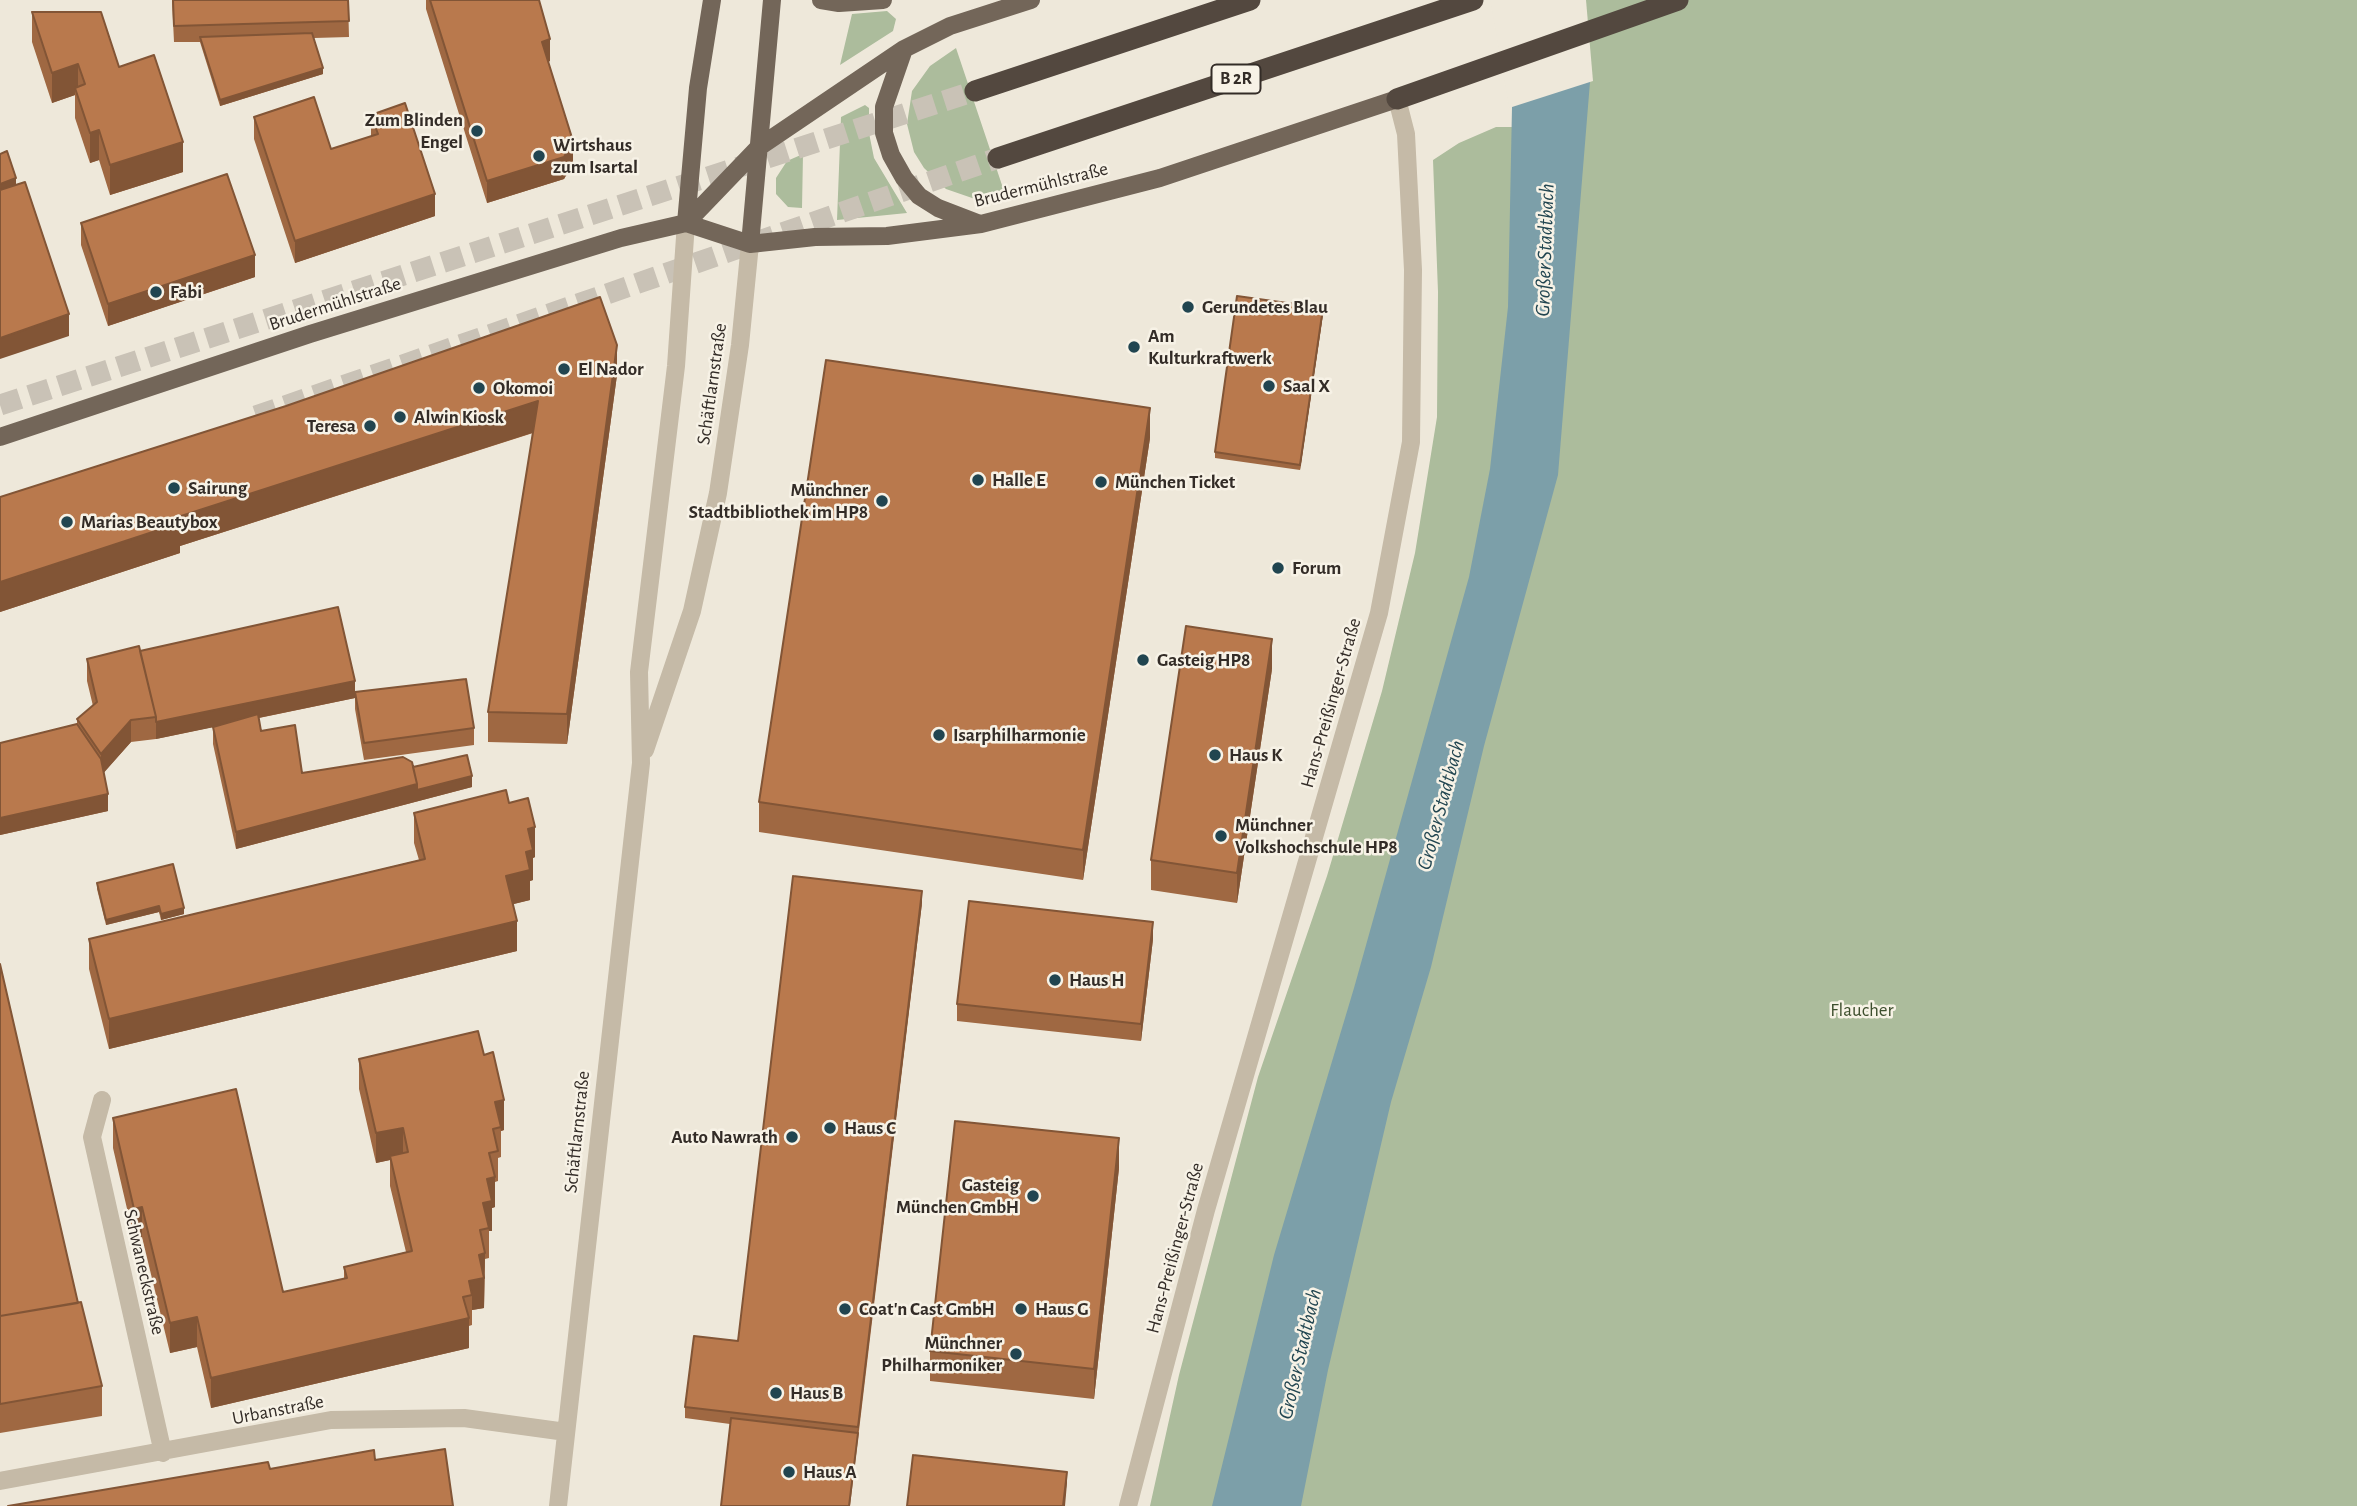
<!DOCTYPE html>
<html>
<head>
<meta charset="utf-8">
<style>
	body { margin:0 }
	canvas { display:block; background:#eee8da }
</style>
</head>
<body>
<canvas width="2357" height="1506"></canvas>
<script>
const g = document.querySelector('canvas').getContext('2d');
g.lineJoin = 'round';
function paint(path, color) { g.fillStyle = color; g.fill(path, 'evenodd'); }
const toPath = rows => new Path2D(rows.map(r => 'M' + r).join(''));
function stroke(path, color, width, dash) { g.strokeStyle = color; g.lineWidth = width; g.lineCap = dash ? 'butt' : 'round'; g.setLineDash(dash || []); g.stroke(path); }
function label(font, color, halo, rows, align = 'center') {
  g.font = font + ' "Alegreya Sans",sans-serif'; g.lineWidth = 5; g.setLineDash([]); g.textBaseline = 'middle'; g.strokeStyle = halo; g.fillStyle = color; for (const [text, x, y, turn = 0] of rows) {
    g.save(); g.translate(x, y); g.rotate((+turn || 0) * Math.PI / 180); g.textAlign = isNaN(turn) ? turn : align; if (halo) g.strokeText(text, 0, 0); g.fillText(text, 0, 0); g.restore();
  }
}
paint(toPath([
	[1494,0,2357,0,2357,1506,1150,1506,1179,1375,1258,1077,1327,876,1382,691,1415,553,1437,417,1438,292,1433,160,1459,143,1496,127,1512,127,1512,106],
	[887,11,896,19,893,31,840,65,852,14],
	[956,48,1006,197,975,199,946,189,924,168,914,152,907,124,912,91,930,66],
	[865,105,869,108,869,133,874,158,907,213,837,220,841,117],
	[803,154,802,208,788,207,776,194,776,178,787,161]
]), '#acbc9c');
paint(toPath([
	[1494,0,1582,0,1590,82,1558,475,1484,746,1431,967,1391,1102,1328,1370,1301,1506,1212,1506,1274,1255,1354,988,1469,577,1490,469,1508,307,1512,107]
]), '#7c9fa9');
paint(toPath([
	[1490,0,1586,0,1593,81,1509,108]
]), '#eee8da');
stroke(toPath([
	[0,405,975,91],
	[256,416,998,158]
]), '#c9c2b6', 21, [21, 10]);
stroke(toPath([
	[645,750,692,611,718,493,740,345,750,244],
	[102,1100,92,1137,163,1453],
	[0,1481,331,1420,464,1418,566,1432],
	[558,1506,641,763,639,672,676,366,686,223],
	[1128,1506,1206,1210,1379,613,1411,442,1413,270,1406,134,1397,99]
]), '#c5baa7', 18);
stroke(toPath([
	[821,0,839,3,883,0],
	[904,49,884,107,884,133,891,155,904,178,919,196,938,208,977,223],
	[686,223,759,147,904,49,950,26,1031,0],
	[686,223,698,88,712,0],
	[750,244,772,0],
	[0,437,310,334,621,238,686,223,750,244,815,237,887,236,981,224,1160,178,1397,99]
]), '#736659', 18);
stroke(toPath([
	[975,91,1250,0],
	[1397,99,1678,0],
	[998,158,1473,0]
]), '#53483f', 21);
paint(toPath([
	[172,0,348,0,349,37,314,38,323,74,220,106,200,42,174,42],
	[426,0,539,0,550,61,548,62,573,163,564,179,487,203,426,9],
	[32,12,119,67,183,172,110,195,99,160,90,163,75,118,75,95,52,103,32,42],
	[371,115,435,216,295,263,254,139,254,117,331,149,371,136],
	[81,223,255,277,108,326,81,245],
	[1323,314,1300,470,1215,458,1215,452],
	[617,375,567,744,488,742,488,712,533,433,180,546,180,553,0,612,0,497],
	[1150,438,1083,880,759,832,759,802],
	[140,651,355,692,474,728,474,745,364,760,355,709,355,698,259,718,261,731,302,773,413,767,472,787,236,849,213,744,213,727,156,739,131,742,104,772,108,811,0,835,0,743,77,724,77,719,93,706,87,681,87,659],
	[1272,669,1237,903,1151,890,1151,860],
	[509,803,535,857,533,858,533,880,530,881,530,900,513,904,517,951,109,1049,89,969,89,939,419,860,414,843,414,813],
	[97,883,184,914,161,920,159,912,106,925,97,889],
	[922,903,850,1506,721,1506,730,1424,685,1418,685,1407,738,1341],
	[1153,939,1141,1041,957,1021,957,1004],
	[0,964,78,1303,102,1386,102,1416,0,1433],
	[484,1055,504,1130,501,1131,501,1157,498,1158,498,1181,495,1182,495,1207,492,1208,492,1231,489,1231,489,1258,485,1259,484,1308,472,1310,472,1325,469,1326,469,1348,211,1408,197,1347,170,1353,142,1237,134,1239,113,1148,113,1118,283,1292,344,1279,344,1267,406,1252,390,1186,390,1160,376,1163,359,1089,359,1059],
	[1119,1168,1094,1399,930,1381,930,1351]
]), '#9f6842');
paint(toPath([
	[550,39,550,61,542,64,542,42],
	[78,64,78,94,75,88,75,95,52,103,52,73],
	[323,68,323,74,220,106,220,100],
	[99,130,99,160,90,163,90,133],
	[573,141,573,163,564,179,487,203,487,181],
	[183,142,183,172,110,195,110,165],
	[16,178,16,190,0,195,0,184],
	[435,194,435,216,295,263,295,241],
	[255,255,255,277,108,326,108,304],
	[1323,308,1323,314,1300,470,1300,465],
	[69,314,69,336,0,359,0,338],
	[617,345,617,375,567,744,567,714],
	[538,401,538,431,180,546,180,553,0,612,0,582,178,517],
	[1150,408,1150,438,1083,880,1083,850],
	[1272,639,1272,669,1237,903,1237,873],
	[355,681,355,698,156,739,156,722],
	[131,720,131,742,101,776,101,754],
	[472,776,472,787,236,849,236,832,417,784],
	[108,794,108,811,0,835,0,818],
	[535,827,535,857,533,858,533,880,530,881,530,900,506,906,506,876,526,852,528,829],
	[922,891,922,903,849,1506,858,1427],
	[159,906,159,912,106,925,106,920],
	[184,908,184,914,161,920,161,914],
	[517,921,517,951,109,1049,109,1019],
	[1153,922,1153,939,1141,1041,1141,1024],
	[504,1100,504,1130,501,1131,495,1102],
	[403,1128,403,1158,390,1156,390,1160,376,1163,376,1133],
	[1119,1138,1119,1168,1094,1399,1094,1369],
	[495,1177,495,1207,492,1208,492,1231,489,1231,483,1203,487,1179],
	[142,1207,142,1237,134,1239,134,1209],
	[485,1253,484,1308,472,1310,472,1295,469,1281,479,1255],
	[197,1317,197,1347,170,1353,170,1323],
	[469,1318,469,1348,211,1408,211,1378],
	[1067,1472,1067,1483,1065,1506,1063,1506]
]), '#825536');
const building = toPath([
	[173,0,348,0,349,21,174,26,173,0],
	[430,0,539,0,550,39,542,42,573,141,564,157,487,181,430,0],
	[32,12,101,12,119,67,154,55,183,142,110,165,99,130,90,133,75,88,85,84,78,64,52,73,32,12],
	[312,33,323,68,220,100,200,37,312,33],
	[314,97,331,149,378,134,371,115,405,103,435,194,295,241,254,117,314,97],
	[7,151,16,178,0,184,0,154,7,151],
	[227,174,255,255,108,304,81,223,227,174],
	[25,182,69,314,0,338,0,190,25,182],
	[1237,296,1323,308,1300,465,1215,452,1237,296],
	[600,297,617,345,567,714,488,712,538,401,178,517,180,523,0,582,0,497,286,406,600,297],
	[826,360,1150,408,1083,850,759,802,826,360],
	[338,607,355,681,156,722,156,717,140,651,338,607],
	[1186,626,1272,639,1237,873,1151,860,1186,626],
	[139,646,156,717,131,720,101,754,77,719,97,702,87,659,139,646],
	[466,679,474,728,364,743,355,692,466,679],
	[258,714,261,731,295,725,302,773,403,757,412,762,417,784,236,832,213,727,258,714],
	[77,724,101,759,108,794,0,818,0,743,77,724],
	[467,755,472,776,417,790,417,784,413,767,467,755],
	[506,790,509,803,528,798,535,827,528,829,533,850,526,852,530,870,506,876,517,921,109,1019,89,939,425,859,414,813,506,790],
	[173,864,184,908,161,914,159,906,106,920,97,883,173,864],
	[793,876,922,891,858,1427,685,1407,694,1336,738,1341,793,876],
	[969,901,1153,922,1141,1024,957,1004,969,901],
	[0,964,78,1303,0,1316,0,964],
	[478,1031,484,1055,493,1052,504,1100,495,1102,501,1127,493,1129,498,1151,489,1153,495,1177,487,1179,492,1201,483,1203,489,1228,480,1230,485,1253,479,1255,484,1278,469,1281,472,1295,463,1297,469,1318,211,1378,197,1317,170,1323,142,1207,134,1209,113,1118,236,1089,283,1292,347,1278,344,1267,412,1251,390,1156,408,1152,403,1128,376,1133,359,1059,478,1031],
	[955,1121,1119,1138,1094,1369,930,1351,955,1121],
	[81,1302,102,1386,0,1404,0,1316,81,1302],
	[731,1418,858,1433,849,1506,721,1506,731,1418],
	[445,1449,453,1506,8,1506,268,1462,270,1469,374,1450,375,1460,445,1449],
	[913,1455,1067,1472,1063,1506,907,1506,913,1455]
]);
paint(building, '#b9794d');
stroke(building, '#825536', 2);
for (const [x, y, r, color] of [
	[477,131,7,"#214550"],
	[539,156,7,"#214550"],
	[156,292,7,"#214550"],
	[1188,307,7,"#214550"],
	[1134,347,7,"#214550"],
	[564,369,7,"#214550"],
	[1269,386,7,"#214550"],
	[479,388,7,"#214550"],
	[400,417,7,"#214550"],
	[370,426,7,"#214550"],
	[978,480,7,"#214550"],
	[1101,482,7,"#214550"],
	[174,488,7,"#214550"],
	[882,501,7,"#214550"],
	[67,522,7,"#214550"],
	[1278,568,7,"#214550"],
	[1143,660,7,"#214550"],
	[939,735,7,"#214550"],
	[1215,755,7,"#214550"],
	[1221,836,7,"#214550"],
	[1055,980,7,"#214550"],
	[830,1128,7,"#214550"],
	[792,1137,7,"#214550"],
	[1033,1196,7,"#214550"],
	[845,1309,7,"#214550"],
	[1021,1309,7,"#214550"],
	[1016,1354,7,"#214550"],
	[776,1393,7,"#214550"],
	[789,1472,7,"#214550"]
]) { const dot = new Path2D(); dot.arc(x, y, r, 0, 2 * Math.PI); g.fillStyle = color; g.fill(dot); stroke(dot, '#f7f2e6', 2.5); }
for (const [x, y, w] of [
	[1236,79,49]
]) { const box = new Path2D(); box.roundRect(x - w / 2, y - 14.5, w, 29, 5); g.fillStyle = '#f7f2e6'; g.fill(box); stroke(box, '#332c27', 2); }
label('bold 18px', '#332c27', null, [
	["B 2R",1236,79]
]);
label('bold 19px', '#332c27', '#f7f2e6', [
	["Zum Blinden",463,120,"right"],
	["Engel",463,142,"right"],
	["Wirtshaus",553,145],
	["zum Isartal",553,167],
	["Fabi",170,292],
	["Gerundetes Blau",1202,307],
	["Am",1148,336],
	["Kulturkraftwerk",1148,358],
	["El Nador",578,369],
	["Saal X",1283,386],
	["Okomoi",493,388],
	["Alwin Kiosk",414,417],
	["Teresa",356,426,"right"],
	["Halle E",992,480],
	["München Ticket",1115,482],
	["Sairung",188,488],
	["Münchner",868,490,"right"],
	["Stadtbibliothek im HP8",868,512,"right"],
	["Marias Beautybox",81,522],
	["Forum",1292,568],
	["Gasteig HP8",1157,660],
	["Isarphilharmonie",953,735],
	["Haus K",1229,755],
	["Münchner",1235,825],
	["Volkshochschule HP8",1235,847],
	["Haus H",1069,980],
	["Haus C",844,1128],
	["Auto Nawrath",778,1137,"right"],
	["Gasteig",1019,1185,"right"],
	["München GmbH",1019,1207,"right"],
	["Coat'n Cast GmbH",859,1309],
	["Haus G",1035,1309],
	["Münchner",1002,1343,"right"],
	["Philharmoniker",1002,1365,"right"],
	["Haus B",790,1393],
	["Haus A",803,1472]
], 'left');
label('19px', '#332c27', '#f7f2e6', [
	["Brudermühlstraße",1041,185,-14],
	["Brudermühlstraße",335,304,-18],
	["Schäftlarnstraße",712,384,-82],
	["Hans-Preißinger-Straße",1331,703,-74],
	["Schäftlarnstraße",577,1132,-84],
	["Hans-Preißinger-Straße",1175,1248,-75],
	["Schwaneckstraße",144,1272,77],
	["Urbanstraße",278,1410,-11]
]);
label('19px', '#3d4e2d', '#f7f2e6', [
	["Flaucher",1862,1010]
]);
label('italic 21px', '#214550', '#f7f2e6', [
	["Großer Stadtbach",1545,250,-88],
	["Großer Stadtbach",1441,805,-75],
	["Großer Stadtbach",1300,1354,-77]
]);
</script>
</body>
</html>
